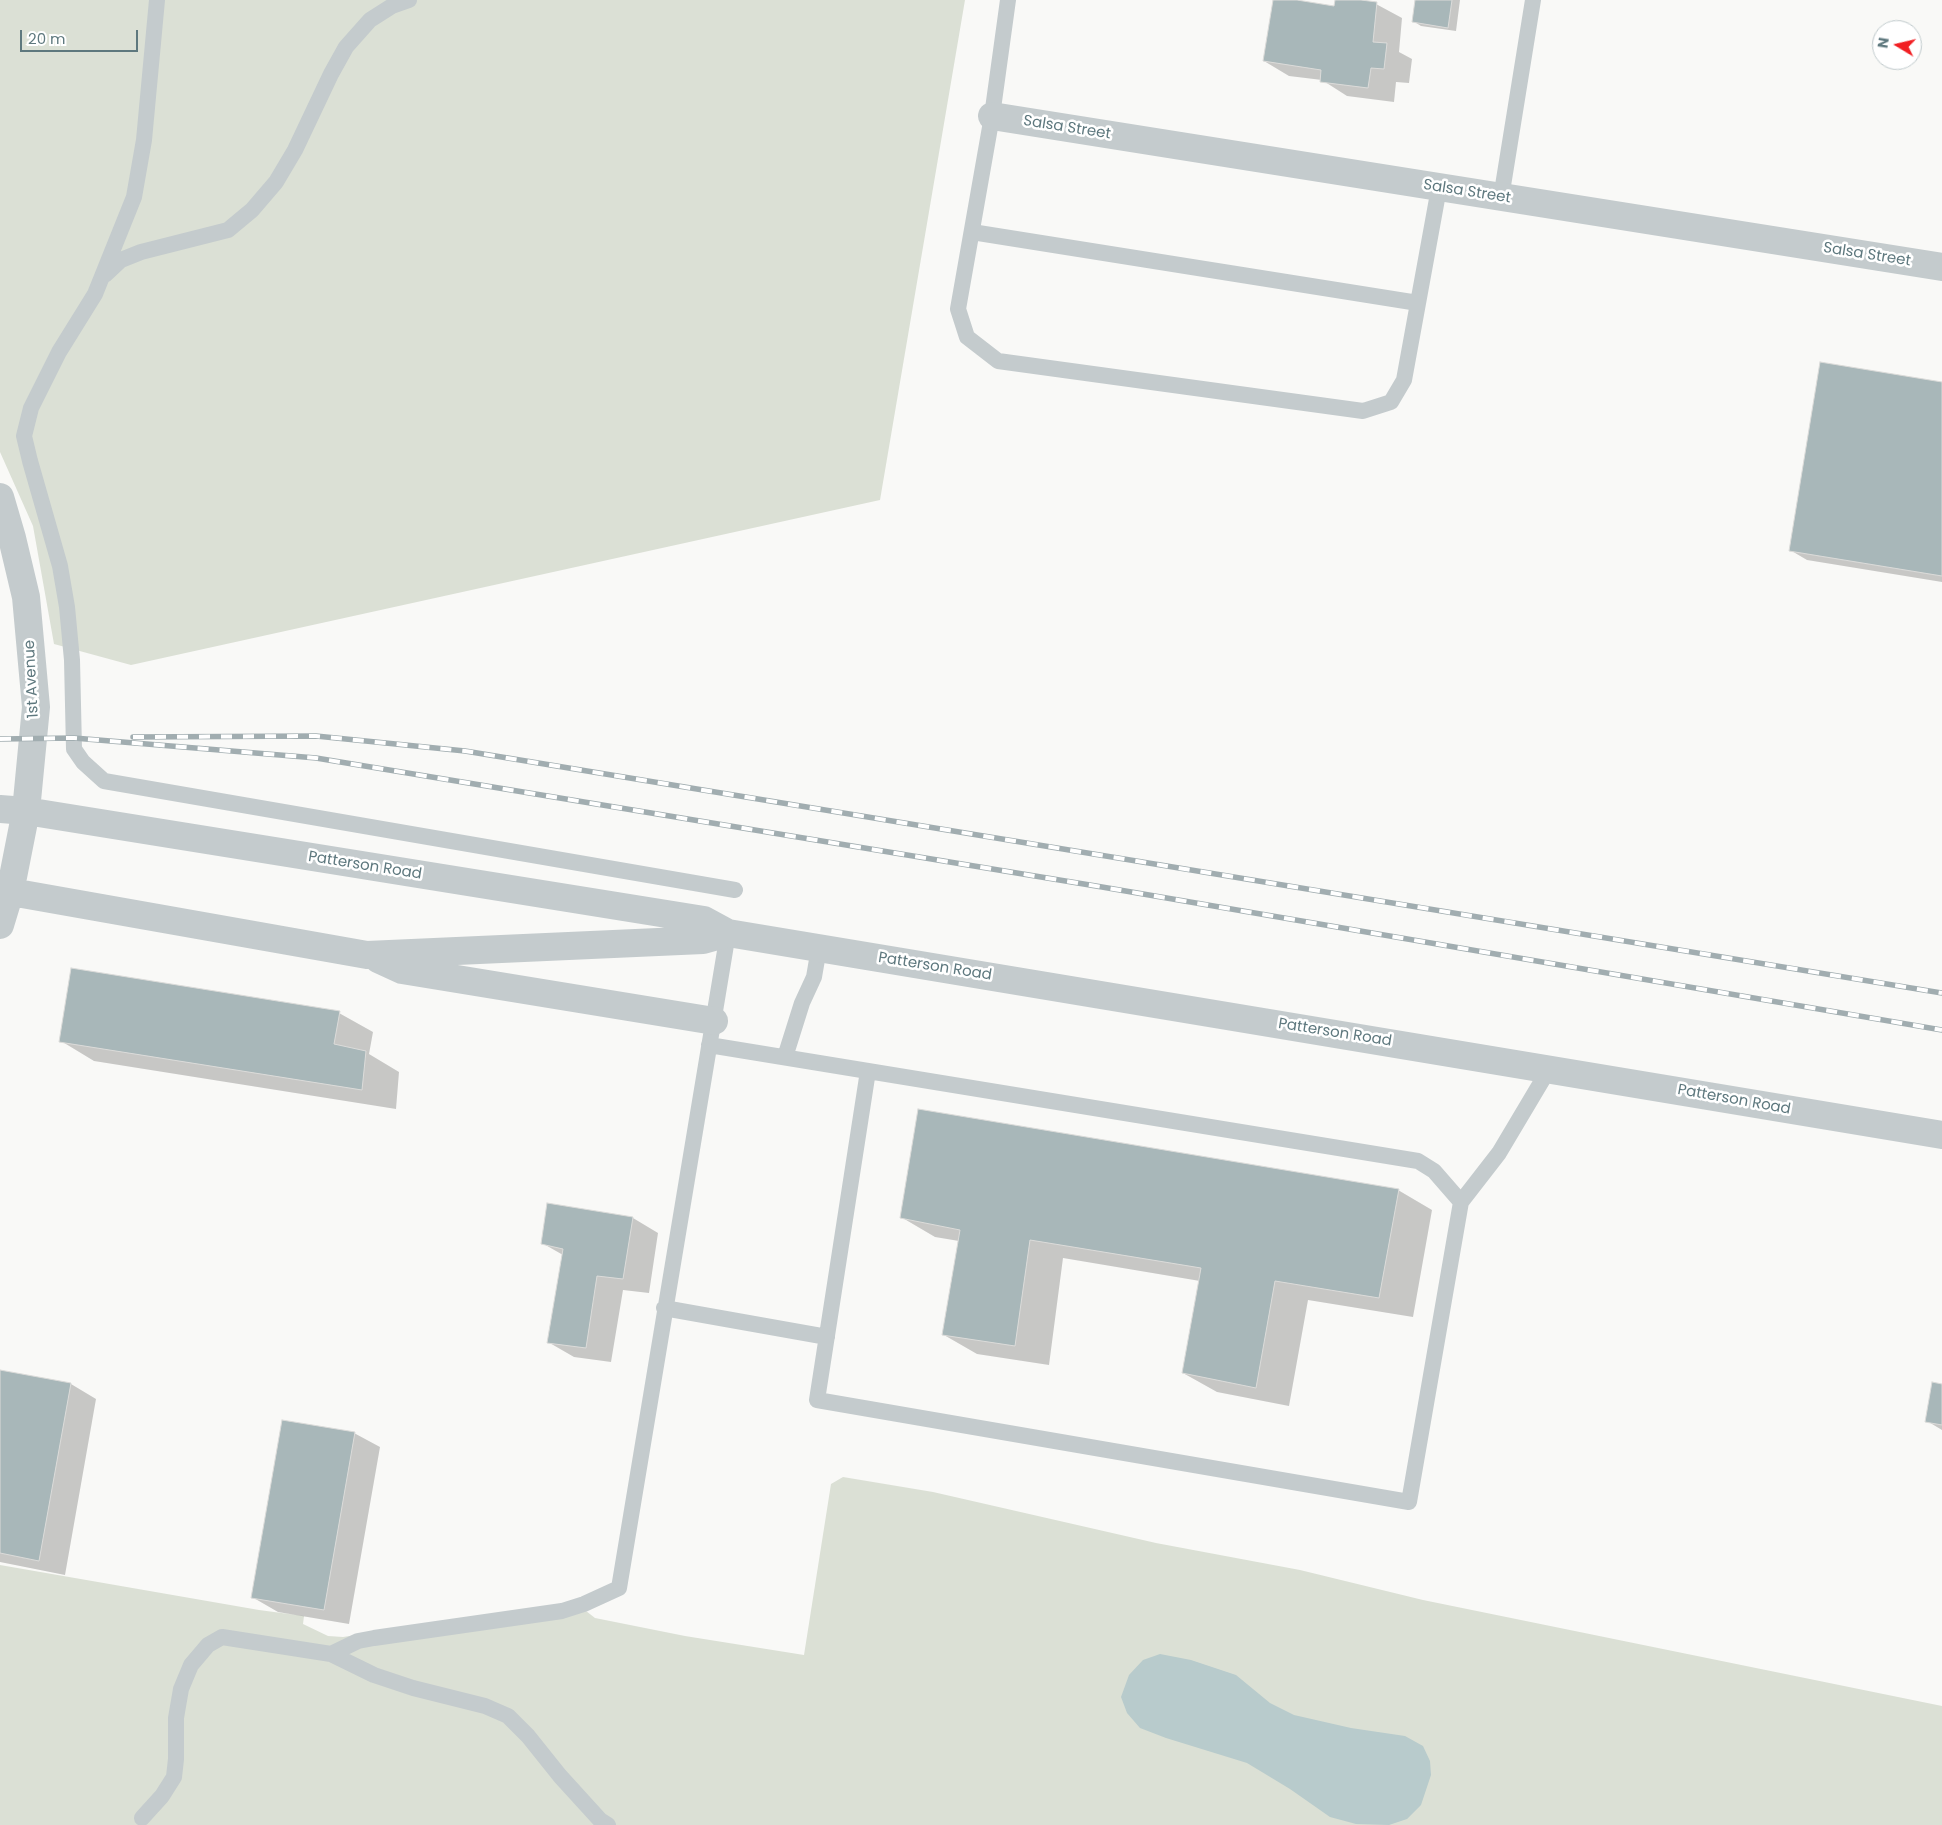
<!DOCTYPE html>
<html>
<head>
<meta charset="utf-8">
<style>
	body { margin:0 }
	#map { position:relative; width:1942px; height:1825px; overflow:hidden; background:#f9f9f7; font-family:Poppins,sans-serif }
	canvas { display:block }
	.north { position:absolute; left:1872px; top:20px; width:50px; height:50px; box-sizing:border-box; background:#fff; border:1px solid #bfc9cb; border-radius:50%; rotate:279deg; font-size:14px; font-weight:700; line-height:20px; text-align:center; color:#5e787e }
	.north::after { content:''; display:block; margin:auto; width:18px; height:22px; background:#f11f23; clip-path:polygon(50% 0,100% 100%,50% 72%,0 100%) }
	.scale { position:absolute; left:20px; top:30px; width:118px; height:22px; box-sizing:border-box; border:2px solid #5e787e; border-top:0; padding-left:6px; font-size:15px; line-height:18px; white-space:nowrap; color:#5e787e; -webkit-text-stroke:4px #fff; paint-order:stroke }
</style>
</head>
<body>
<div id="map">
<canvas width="1942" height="1825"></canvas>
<div class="north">N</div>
<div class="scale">20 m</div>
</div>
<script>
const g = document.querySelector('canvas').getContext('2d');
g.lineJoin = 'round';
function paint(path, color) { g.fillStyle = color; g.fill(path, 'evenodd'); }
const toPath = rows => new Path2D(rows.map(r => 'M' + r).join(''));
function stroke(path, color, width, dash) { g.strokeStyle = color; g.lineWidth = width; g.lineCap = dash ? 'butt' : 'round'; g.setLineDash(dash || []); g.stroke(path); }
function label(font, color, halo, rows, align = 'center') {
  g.font = font + ' Poppins,sans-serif'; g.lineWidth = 5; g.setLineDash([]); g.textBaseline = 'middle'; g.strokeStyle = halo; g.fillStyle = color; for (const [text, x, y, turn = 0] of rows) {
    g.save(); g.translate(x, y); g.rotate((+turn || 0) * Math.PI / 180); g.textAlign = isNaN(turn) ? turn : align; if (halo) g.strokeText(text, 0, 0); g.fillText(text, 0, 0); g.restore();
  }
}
paint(toPath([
	[0,0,965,0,880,500,131,665,54,644,33,526,0,452],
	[843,1477,933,1492,1156,1543,1300,1570,1423,1600,1942,1706,1942,1825,0,1825,0,1565,259,1610,304,1616,303,1624,328,1636,343,1637,464,1618,553,1609,572,1600,595,1618,685,1636,804,1655,831,1484]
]), '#dbe0d5');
paint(toPath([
	[1160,1654,1191,1660,1236,1675,1270,1703,1294,1715,1351,1728,1405,1736,1423,1746,1430,1761,1431,1775,1421,1805,1407,1819,1389,1825,1356,1824,1330,1817,1290,1789,1247,1763,1166,1738,1140,1728,1127,1713,1121,1697,1129,1675,1143,1660]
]), '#b8cbcc');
paint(toPath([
	[1274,0,1289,0,1334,8,1336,0,1353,0,1376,4,1402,18,1399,52,1412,59,1409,83,1396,82,1394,102,1347,96,1322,80,1289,76,1264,61],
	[1416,0,1460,0,1456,31,1421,26,1413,21],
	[1942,384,1942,582,1807,560,1790,550],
	[339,1013,373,1032,369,1054,399,1072,396,1109,94,1061,61,1041],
	[1398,1190,1432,1210,1413,1317,1308,1300,1289,1406,1217,1392,1183,1373,1200,1281,1063,1258,1049,1365,977,1354,944,1335,959,1241,935,1237,901,1217],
	[633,1218,658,1233,649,1293,623,1290,611,1362,574,1357,548,1342,563,1255,542,1243],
	[0,1372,71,1384,96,1399,65,1575,0,1562],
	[1942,1385,1942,1430,1927,1421],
	[354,1433,380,1447,349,1624,278,1612,252,1597]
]), '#0003');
const building = toPath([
	[1273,0,1297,0,1334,6,1335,0,1361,0,1377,2,1373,42,1387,43,1384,69,1371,68,1368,88,1320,82,1321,70,1263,61,1273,0],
	[1415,0,1452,0,1448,28,1412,22,1415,0],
	[1820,362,1942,382,1942,576,1789,551,1820,362],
	[71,968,340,1011,334,1044,366,1051,362,1090,59,1042,71,968],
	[918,1109,1399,1189,1379,1298,1275,1281,1256,1388,1182,1373,1201,1268,1030,1240,1015,1346,942,1335,960,1230,900,1218,918,1109],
	[547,1203,633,1217,623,1279,597,1276,586,1348,547,1343,563,1249,541,1244,547,1203],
	[0,1370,71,1383,39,1561,0,1553,0,1370],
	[1932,1382,1942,1384,1942,1425,1925,1422,1932,1382],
	[282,1420,355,1432,324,1610,251,1598,282,1420]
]);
paint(building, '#a8b7b9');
stroke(building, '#dbdbd9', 1);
stroke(toPath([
	[157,0,144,140,134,197,95,294,59,352,31,408,24,436,30,461,60,566,67,607,72,660,74,749,83,762,104,781,735,890],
	[1008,0,992,116,958,309,967,337,998,361,1363,411,1391,402,1404,380,1439,188],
	[1501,198,1533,0],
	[972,232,1418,303],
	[105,275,121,260,141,252,228,230,252,210,276,182,295,150,331,74,346,47,370,20,392,6,409,0],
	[709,1045,868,1071,817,1400,1409,1502,1461,1202,1499,1153,1549,1069],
	[785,1057,802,1003,814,977,819,948],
	[868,1071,1418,1161,1434,1171,1461,1202],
	[664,1308,827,1337],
	[331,1654,374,1675,413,1688,485,1706,508,1716,528,1736,560,1776,600,1820,608,1825],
	[142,1818,162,1796,174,1777,176,1759,176,1718,181,1689,191,1665,208,1645,222,1637,331,1654,358,1641,374,1638,562,1611,584,1604,619,1588,728,933]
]), '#c4cbcd', 16);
stroke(toPath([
	[992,116,1942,267],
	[0,497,12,538,26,597,36,707,26,811,10,892,0,925],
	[0,809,26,811,704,920,728,933,1942,1135],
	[0,890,367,955,703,940,728,933],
	[378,959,402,970,714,1021]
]), '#c4cbcd', 28);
const rail = toPath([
	[133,737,316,736,465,751,1942,993],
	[0,739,74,738,316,758,1102,887,1942,1030]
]);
stroke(rail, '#a1adb0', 5.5);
stroke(rail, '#fff', 4, [11]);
label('15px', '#5e787e', '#fff', [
	["Salsa Street",1067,128,9],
	["Salsa Street",1467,192,9],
	["Salsa Street",1867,255,9],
	["1st Avenue",32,679,-93],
	["Patterson Road",365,866,9],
	["Patterson Road",935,967,9],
	["Patterson Road",1335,1033,9],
	["Patterson Road",1734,1100,10]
]);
</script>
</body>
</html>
